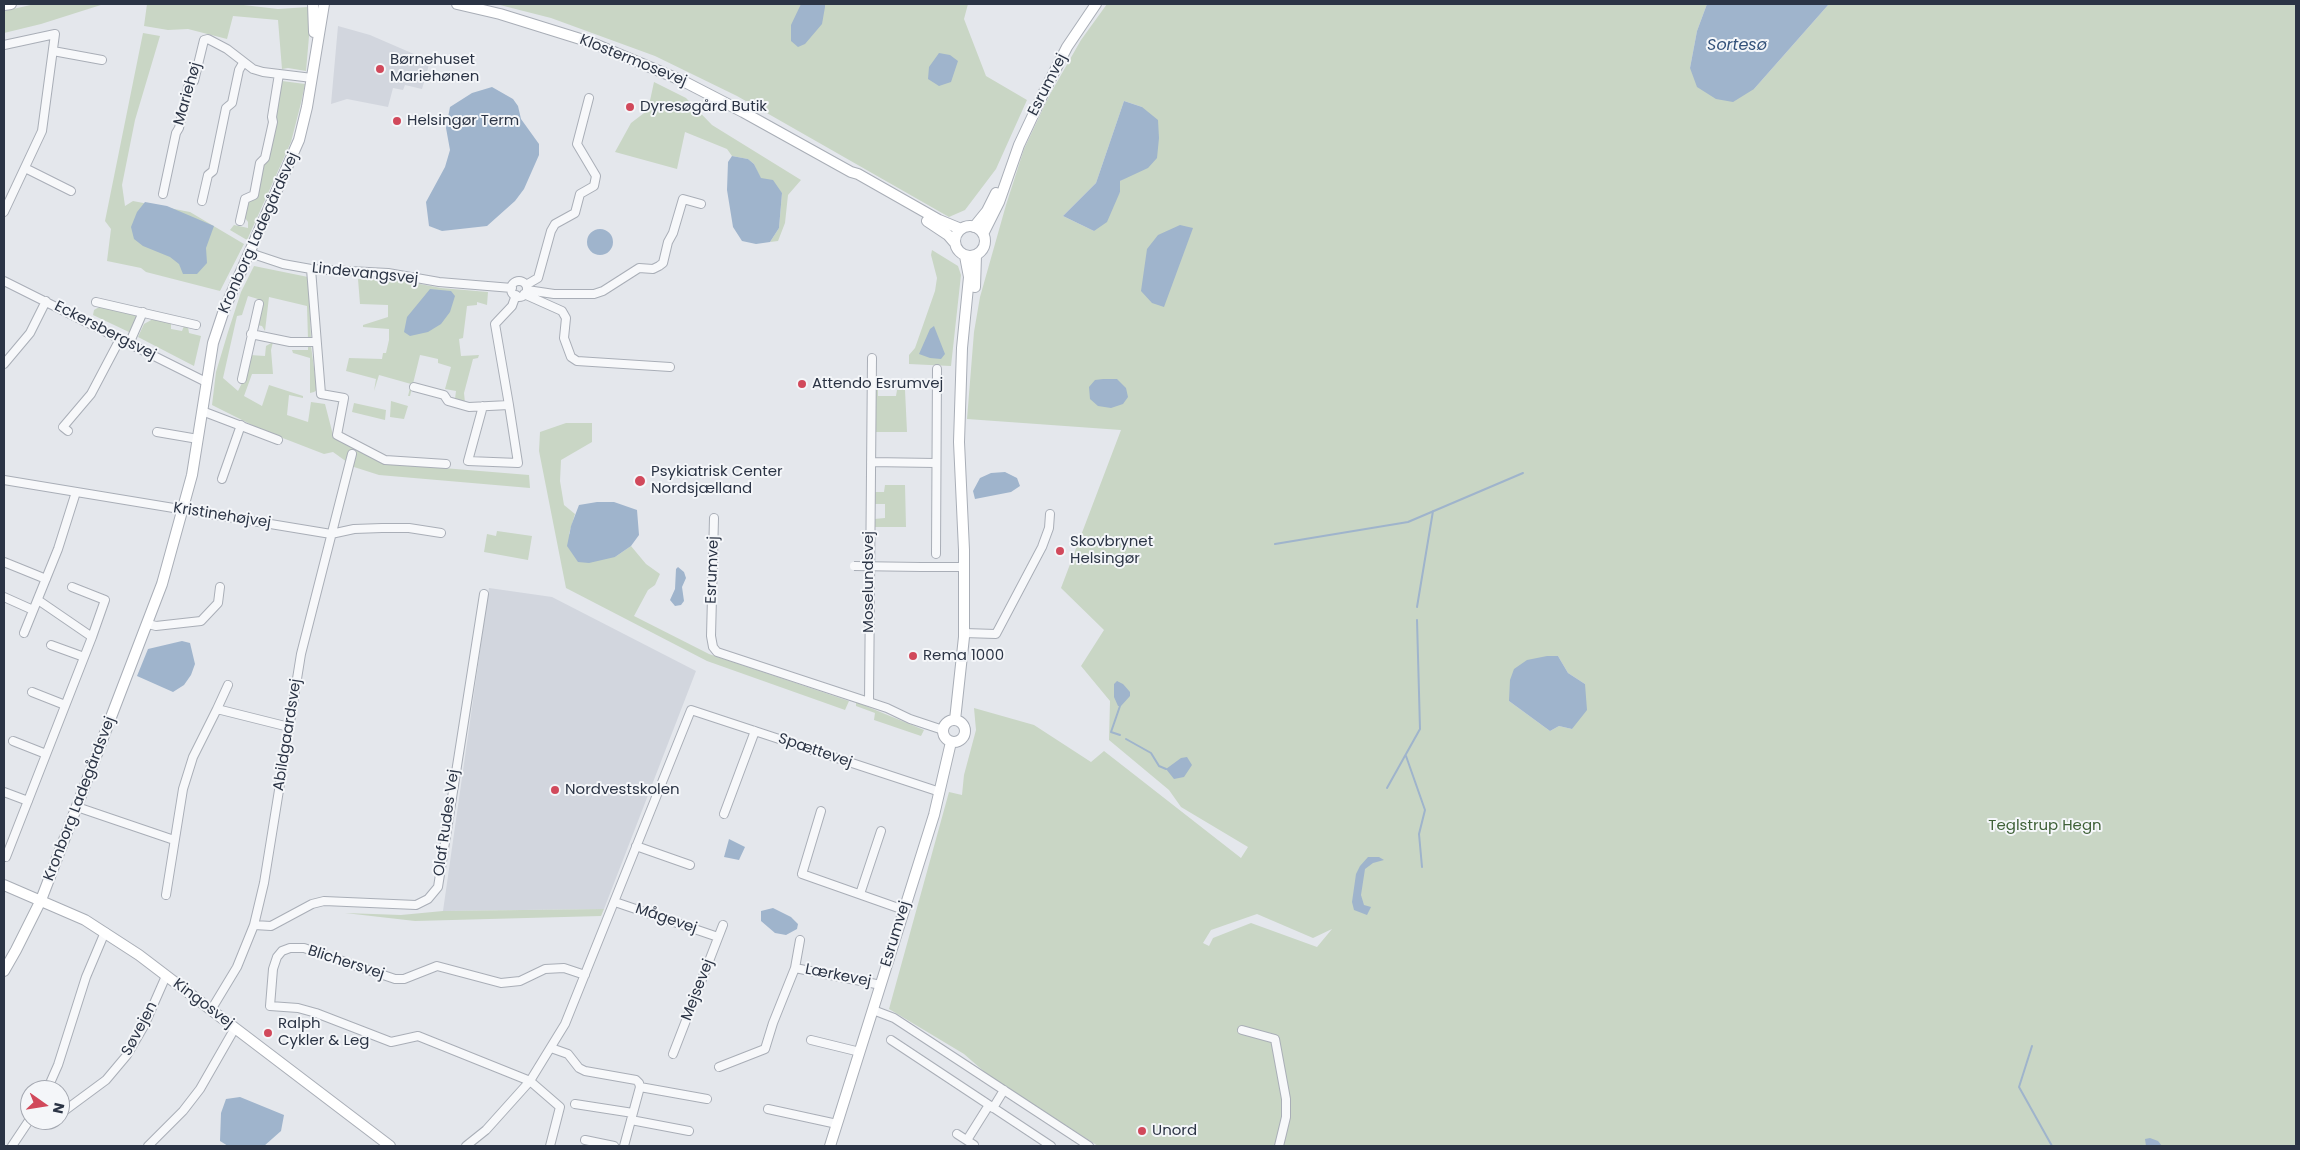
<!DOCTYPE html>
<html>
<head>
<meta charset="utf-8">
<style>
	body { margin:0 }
	#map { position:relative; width:2300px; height:1150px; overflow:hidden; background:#e4e7ec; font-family:Poppins,sans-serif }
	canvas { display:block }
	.frame { position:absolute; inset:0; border:5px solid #2b3445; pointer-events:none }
	.north { position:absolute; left:20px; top:1080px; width:50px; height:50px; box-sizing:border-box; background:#f4f6f9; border:1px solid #a4a8b1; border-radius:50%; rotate:103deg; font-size:14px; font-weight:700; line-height:20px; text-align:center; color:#2b3445 }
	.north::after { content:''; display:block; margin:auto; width:18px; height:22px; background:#d1495b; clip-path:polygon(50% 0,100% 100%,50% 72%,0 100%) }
</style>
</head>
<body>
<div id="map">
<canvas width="2300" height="1150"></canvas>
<div class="frame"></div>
<div class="north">N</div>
</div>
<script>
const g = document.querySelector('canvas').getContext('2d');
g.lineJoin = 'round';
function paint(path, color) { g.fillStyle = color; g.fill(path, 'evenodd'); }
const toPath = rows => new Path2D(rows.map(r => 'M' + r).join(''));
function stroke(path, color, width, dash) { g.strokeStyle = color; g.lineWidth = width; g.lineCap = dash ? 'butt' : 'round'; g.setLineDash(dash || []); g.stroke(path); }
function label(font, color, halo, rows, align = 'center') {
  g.font = font + ' Poppins,sans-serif'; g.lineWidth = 4; g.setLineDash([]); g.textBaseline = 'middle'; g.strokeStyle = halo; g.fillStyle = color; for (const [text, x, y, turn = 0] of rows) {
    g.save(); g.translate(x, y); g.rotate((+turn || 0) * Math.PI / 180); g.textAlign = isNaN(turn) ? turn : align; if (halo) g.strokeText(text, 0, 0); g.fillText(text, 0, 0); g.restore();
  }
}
paint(toPath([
	[338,26,370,35,430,61,422,89,405,85,403,90,393,88,388,107,347,99,331,104],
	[489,588,552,597,696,671,604,909,443,911]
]), '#d2d6de');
paint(toPath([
	[35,4,104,4,41,24,4,33,4,11],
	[147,4,235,4,278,9,308,7,310,25,306,71,288,68,282,69,278,20,233,16,227,39,188,29,168,30,144,26],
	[496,4,968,4,964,19,986,76,1027,100,996,169,965,210,949,217,737,96,655,56,551,18],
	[1107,4,1707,4,1697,31,1690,68,1754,89,1829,4,2296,4,2296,1146,1098,1146,988,1075,964,1054,889,1009,949,792,962,795,964,775,976,730,974,708,1034,725,1091,762,1104,751,1241,858,1248,847,1181,807,1169,790,1109,740,1110,701,1081,666,1104,630,1061,588,1121,430,967,419,974,332,980,297,1006,205,1024,149,1049,96,1081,40],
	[1124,101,1142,107,1128,176,1120,181,1120,192,1094,231,1063,216,1096,183],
	[1558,656,1568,673,1585,684,1572,729,1559,726,1550,731,1509,701],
	[1257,914,1313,938,1332,929,1317,947,1251,923,1213,938,1209,946,1203,943,1211,930],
	[143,33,160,36,135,120,122,185,125,206,133,201,190,212,244,244,220,291,146,272,141,268,107,261,111,229,105,221],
	[282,81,305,84,301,103,291,142,247,240,230,230,234,225,248,228,248,222,245,218,247,204,257,196,264,163,268,161,277,120,275,116],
	[654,82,686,98,712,125,801,180,788,195,785,223,778,241,770,242,779,228,782,193,760,178,754,164,748,159,732,156,727,149,685,132,677,169,615,152,631,123,648,110],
	[932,250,958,266,961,275,951,366,909,364,909,355,915,348,935,291,937,278,931,255],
	[254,266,308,277,311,338,308,339,307,306,269,297,265,331,262,326,257,325,258,299,248,296,242,315,237,316,223,378,238,391,244,379,250,355,265,356,266,346,273,342,271,350,273,374,252,374,244,396,262,406,269,385,303,396,303,398,289,395,287,415,308,422,311,402,325,404,333,435,382,463,529,475,530,488,379,475,354,467,333,452,324,454,262,430,212,405,216,372,228,332,241,292],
	[358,279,404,281,441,288,488,292,487,305,477,302,477,305,467,306,463,338,459,339,461,356,479,355,478,358,473,359,464,393,465,403,455,399,456,391,445,389,451,367,438,363,438,359,425,356,420,355,410,396,408,396,411,384,379,375,374,391,376,379,346,371,349,358,382,359,383,353,386,353,389,340,389,329,363,327,363,325,388,317,388,305,360,304],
	[101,306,136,314,137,318,131,333,93,315,94,310],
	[153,319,171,323,171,329,182,331,184,326,188,327,189,333,201,336,194,366,138,337,144,324],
	[308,345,311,346,317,390,314,392,310,393,310,358,293,353,292,350,308,350],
	[873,389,878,389,878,396,896,396,897,390,905,390,907,432,873,432],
	[391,401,408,406,404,419,390,417],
	[354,403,386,410,385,420,352,412],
	[566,423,592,423,592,442,561,460,560,481,564,505,575,514,569,534,615,557,631,546,646,564,660,574,655,585,648,590,634,616,709,654,849,701,845,710,707,661,566,588,539,451,540,432],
	[885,485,905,485,906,527,874,527,874,519,885,518,885,504,874,504,874,492,884,492],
	[497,531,532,536,528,560,484,552,487,534,496,536],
	[856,702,924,730,921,736,874,720,875,713,856,706],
	[604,909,601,916,415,921,345,913,401,915,443,911]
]), '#c9d6c5');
paint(toPath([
	[801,4,825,4,825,7,822,24,805,44,798,47,791,41,791,25],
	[1707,4,1829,4,1754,89,1733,102,1716,99,1697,87,1690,68,1697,31],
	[939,53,950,55,958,61,951,82,939,86,928,79,929,67],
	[492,87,513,99,518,106,521,119,539,144,539,155,524,189,515,201,487,226,442,231,429,226,426,202,445,167,450,150,446,128,450,107,472,93],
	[1124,101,1142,107,1158,120,1159,138,1157,158,1148,168,1120,181,1120,192,1107,222,1094,231,1063,216,1096,183],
	[732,156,748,159,754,164,761,178,773,180,782,193,779,228,770,242,756,244,742,241,733,227,727,190,728,162],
	[145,202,167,206,214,226,206,248,207,263,197,274,183,274,179,264,170,257,143,246,134,239,131,227,137,212],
	[1180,225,1193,228,1164,307,1152,303,1141,291,1147,249,1158,235],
	'587 242a13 13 0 1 1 26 0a13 13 0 1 1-26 0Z',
	[430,289,451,291,455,296,450,312,441,324,428,332,410,336,404,332,407,317],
	[934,326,945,354,941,359,930,358,919,354,930,329],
	[1103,379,1117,379,1126,388,1128,397,1123,404,1111,408,1098,406,1090,399,1089,387,1095,380],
	[1005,472,1017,478,1020,486,1011,492,975,499,973,491,980,478,991,473],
	[597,502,614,502,637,510,639,535,631,546,615,557,589,563,578,562,567,546,571,526,579,505],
	[678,567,684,572,686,578,682,587,684,601,681,605,675,606,670,600,675,589,676,569],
	[182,641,190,643,195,664,191,675,184,685,173,692,137,676,148,649],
	[1547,656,1558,656,1568,673,1585,684,1587,710,1572,729,1559,726,1550,731,1509,701,1510,680,1514,669,1527,660],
	[1117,681,1123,684,1130,692,1130,696,1121,706,1118,706,1114,697,1114,684],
	[1187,757,1192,765,1184,777,1174,779,1166,769,1181,758],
	[729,839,745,847,739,860,724,857],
	[1368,857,1379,857,1384,860,1373,863,1365,869,1361,895,1364,905,1371,907,1367,915,1354,910,1352,902,1356,874,1360,866],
	[773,908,791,917,798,924,797,929,786,935,775,933,761,921,761,911],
	[240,1097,284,1115,281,1131,264,1146,228,1146,220,1141,221,1113,226,1099],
	[2150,1138,2158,1141,2162,1146,2146,1146,2145,1139]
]), '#9fb4cc');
stroke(toPath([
	[1275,544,1408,522,1523,473],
	[1417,607,1433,511],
	[1120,735,1111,732,1120,706],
	[1126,739,1151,753,1159,766,1166,769],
	[1406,756,1425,810,1419,834,1422,867],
	[1387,788,1420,729,1417,620],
	[2032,1046,2019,1087,2052,1146]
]), '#9fb4cc', 2);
const street = toPath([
	[4,45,55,34,42,131,4,212],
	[53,51,102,60],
	[25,168,71,191],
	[163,194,176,133,179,128,188,87,194,81,204,40,208,39,227,49,253,69,263,72,312,78],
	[202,201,208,175,213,171,226,108,232,103,239,70,243,63],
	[240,221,245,199,254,195,260,163,265,158,273,122,272,117,279,74],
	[250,253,283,264,311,269,388,273,439,282,512,288],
	[311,269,321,394,344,398,337,435,385,460,446,464],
	[4,281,206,382],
	'511 289a8 8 0 1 1 16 0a8 8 0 1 1-16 0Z',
	[526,285,538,278,551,231,555,224,575,213,580,194,594,186,596,176,577,144,589,98],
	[527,290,554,294,594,294,603,291,639,268,653,269,659,266,663,263,668,242,673,233,683,199,701,204],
	[524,294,562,311,566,318,564,338,571,357,577,361,670,367],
	[96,302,196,325],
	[251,334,290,342,315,342],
	[129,344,143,312],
	[4,364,30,333,46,301],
	[242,379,259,304],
	[414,387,444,395,448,401,469,407,509,405,495,324,512,306,516,295],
	[483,406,468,461,518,463,509,405],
	[202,411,278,440],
	[68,431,63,427,91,394,120,339],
	[157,432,198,439],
	[871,462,935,463],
	[222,479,241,425],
	[4,480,331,534,354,529,382,528,409,528,441,533],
	[714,518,711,636,713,647,717,652,887,708,910,719,943,730],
	[936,554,937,369],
	[4,562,46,579],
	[921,567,964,567],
	[72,587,105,600,92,637],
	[4,597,33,610],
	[148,624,156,626,201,621,218,603,220,587],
	[24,633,58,549,76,492],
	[964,633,996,634,1042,547,1049,528,1050,514],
	[51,645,84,657],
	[32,692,65,705],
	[869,702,872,358],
	[217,709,228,685],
	[13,741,46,754],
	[4,792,28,801],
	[77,807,174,840],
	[821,811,802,874,904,910],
	[724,814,755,731],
	[636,846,690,865],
	[6,857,92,637,38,600],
	[860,894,881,831],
	[166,895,183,789,193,757,217,709,289,727],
	[615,902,718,937],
	[254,925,271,926,312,904,324,901,416,905,428,899,438,887,484,594],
	[795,968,881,985],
	[211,1010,237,967,254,925,264,883,301,654,352,454],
	[873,1010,894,1018,1089,1146],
	[1242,1030,1275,1039,1286,1099,1286,1117,1279,1146],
	[811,1040,860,1052],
	[891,1040,1051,1146],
	[551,1048,568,1054,579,1068,585,1071,636,1080,639,1083,640,1087,624,1146],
	[673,1054,723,925],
	[719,1067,765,1049,773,1023,795,968,800,940],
	[640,1087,707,1099],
	[47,1090,58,1065,86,977,105,932],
	[575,1104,633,1113],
	[993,1108,1004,1090],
	[768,1109,837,1124],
	[60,1114,106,1080,127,1055,144,1026,166,976],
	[631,1120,689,1131],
	[957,1134,974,1145],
	[585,1140,614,1146],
	[967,1140,989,1105],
	[12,1146,30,1119],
	[148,1146,183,1111,200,1089,235,1028],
	[466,1146,486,1130,530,1081,565,1024,691,710,940,792],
	[550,1146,560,1107,530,1081,418,1036,391,1042,316,1013,298,1008,270,1006,273,969,277,957,282,951,290,948,304,948,395,979,404,979,437,966,501,983,520,981,545,969,564,968,585,975]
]);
const secondary = toPath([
	[313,4,314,32],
	[457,4,500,14,590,42,683,81,743,112,851,172,858,174,939,220,961,229],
	[4,5,11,4],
	[927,221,948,235,954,242],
	'955 241a15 15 0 1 1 30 0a15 15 0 1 1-30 0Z',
	[974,227,987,211,996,193],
	[983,234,999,202,1019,145,1043,94,1067,47,1096,4],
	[975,287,976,255],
	[955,720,964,637,964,550,959,442,962,348,969,277,965,256],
	'943 731a11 11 0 1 1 22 0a11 11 0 1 1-22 0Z',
	[4,885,85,920,139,955,390,1146],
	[4,971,16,950,41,900,162,584,192,475,213,343,224,310,299,140,307,107,324,4],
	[830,1146,934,815,951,742]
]);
stroke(street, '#a9aeb7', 10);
stroke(secondary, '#a9aeb7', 12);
stroke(street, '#f7f8fa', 8);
stroke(secondary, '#fff', 10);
const streetBridge = toPath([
	[854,566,921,567]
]);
stroke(streetBridge, '#a9aeb7', 10, []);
stroke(streetBridge, '#f7f8fa', 8);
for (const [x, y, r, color] of [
	[380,69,5,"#d1495b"],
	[630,107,5,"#d1495b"],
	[397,121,5,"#d1495b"],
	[802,384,5,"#d1495b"],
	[640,481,6,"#d1495b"],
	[1060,551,5,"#d1495b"],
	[913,656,5,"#d1495b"],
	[555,790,5,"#d1495b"],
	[268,1033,5,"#d1495b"],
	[1142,1131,5,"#d1495b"]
]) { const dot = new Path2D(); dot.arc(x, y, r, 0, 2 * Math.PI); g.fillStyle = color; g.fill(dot); stroke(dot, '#f4f6f9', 2); }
label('15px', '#2b3445', '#f4f6f9', [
	["Børnehuset",390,60],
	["Mariehønen",390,77],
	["Dyresøgård Butik",640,107],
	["Helsingør Term",407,121],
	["Attendo Esrumvej",812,384],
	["Psykiatrisk Center",651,472],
	["Nordsjælland",651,489],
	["Skovbrynet",1070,542],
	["Helsingør",1070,559],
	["Rema 1000",923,656],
	["Nordvestskolen",565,790],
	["Ralph",278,1024],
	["Cykler & Leg",278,1041],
	["Unord",1152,1131]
], 'left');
label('15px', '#2b3445', '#f4f6f9', [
	["Klostermosevej",633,61,22],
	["Esrumvej",1048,85,-63],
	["Mariehøj",188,94,-74],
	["Kronborg Ladegårdsvej",259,233,-66],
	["Lindevangsvej",365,274,6],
	["Eckersbergsvej",105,331,27],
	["Kristinehøjvej",222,516,9],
	["Esrumvej",713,570,-88],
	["Moselundsvej",869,582,-90],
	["Abildgaardsvej",288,735,-81],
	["Spættevej",815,751,19],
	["Kronborg Ladegårdsvej",80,799,-69],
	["Olaf Rudes Vej",447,823,-82],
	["Mågevej",666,919,19],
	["Esrumvej",896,934,-73],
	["Blichersvej",346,963,18],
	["Lærkevej",838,976,11],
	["Mejsevej",698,990,-69],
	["Kingosvej",203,1004,37],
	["Søvejen",140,1029,-62]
]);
label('15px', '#3f6138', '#f4f6f9', [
	["Teglstrup Hegn",2045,826]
]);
label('italic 16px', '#34527a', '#f4f6f9', [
	["Sortesø",1737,46]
]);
</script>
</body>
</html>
